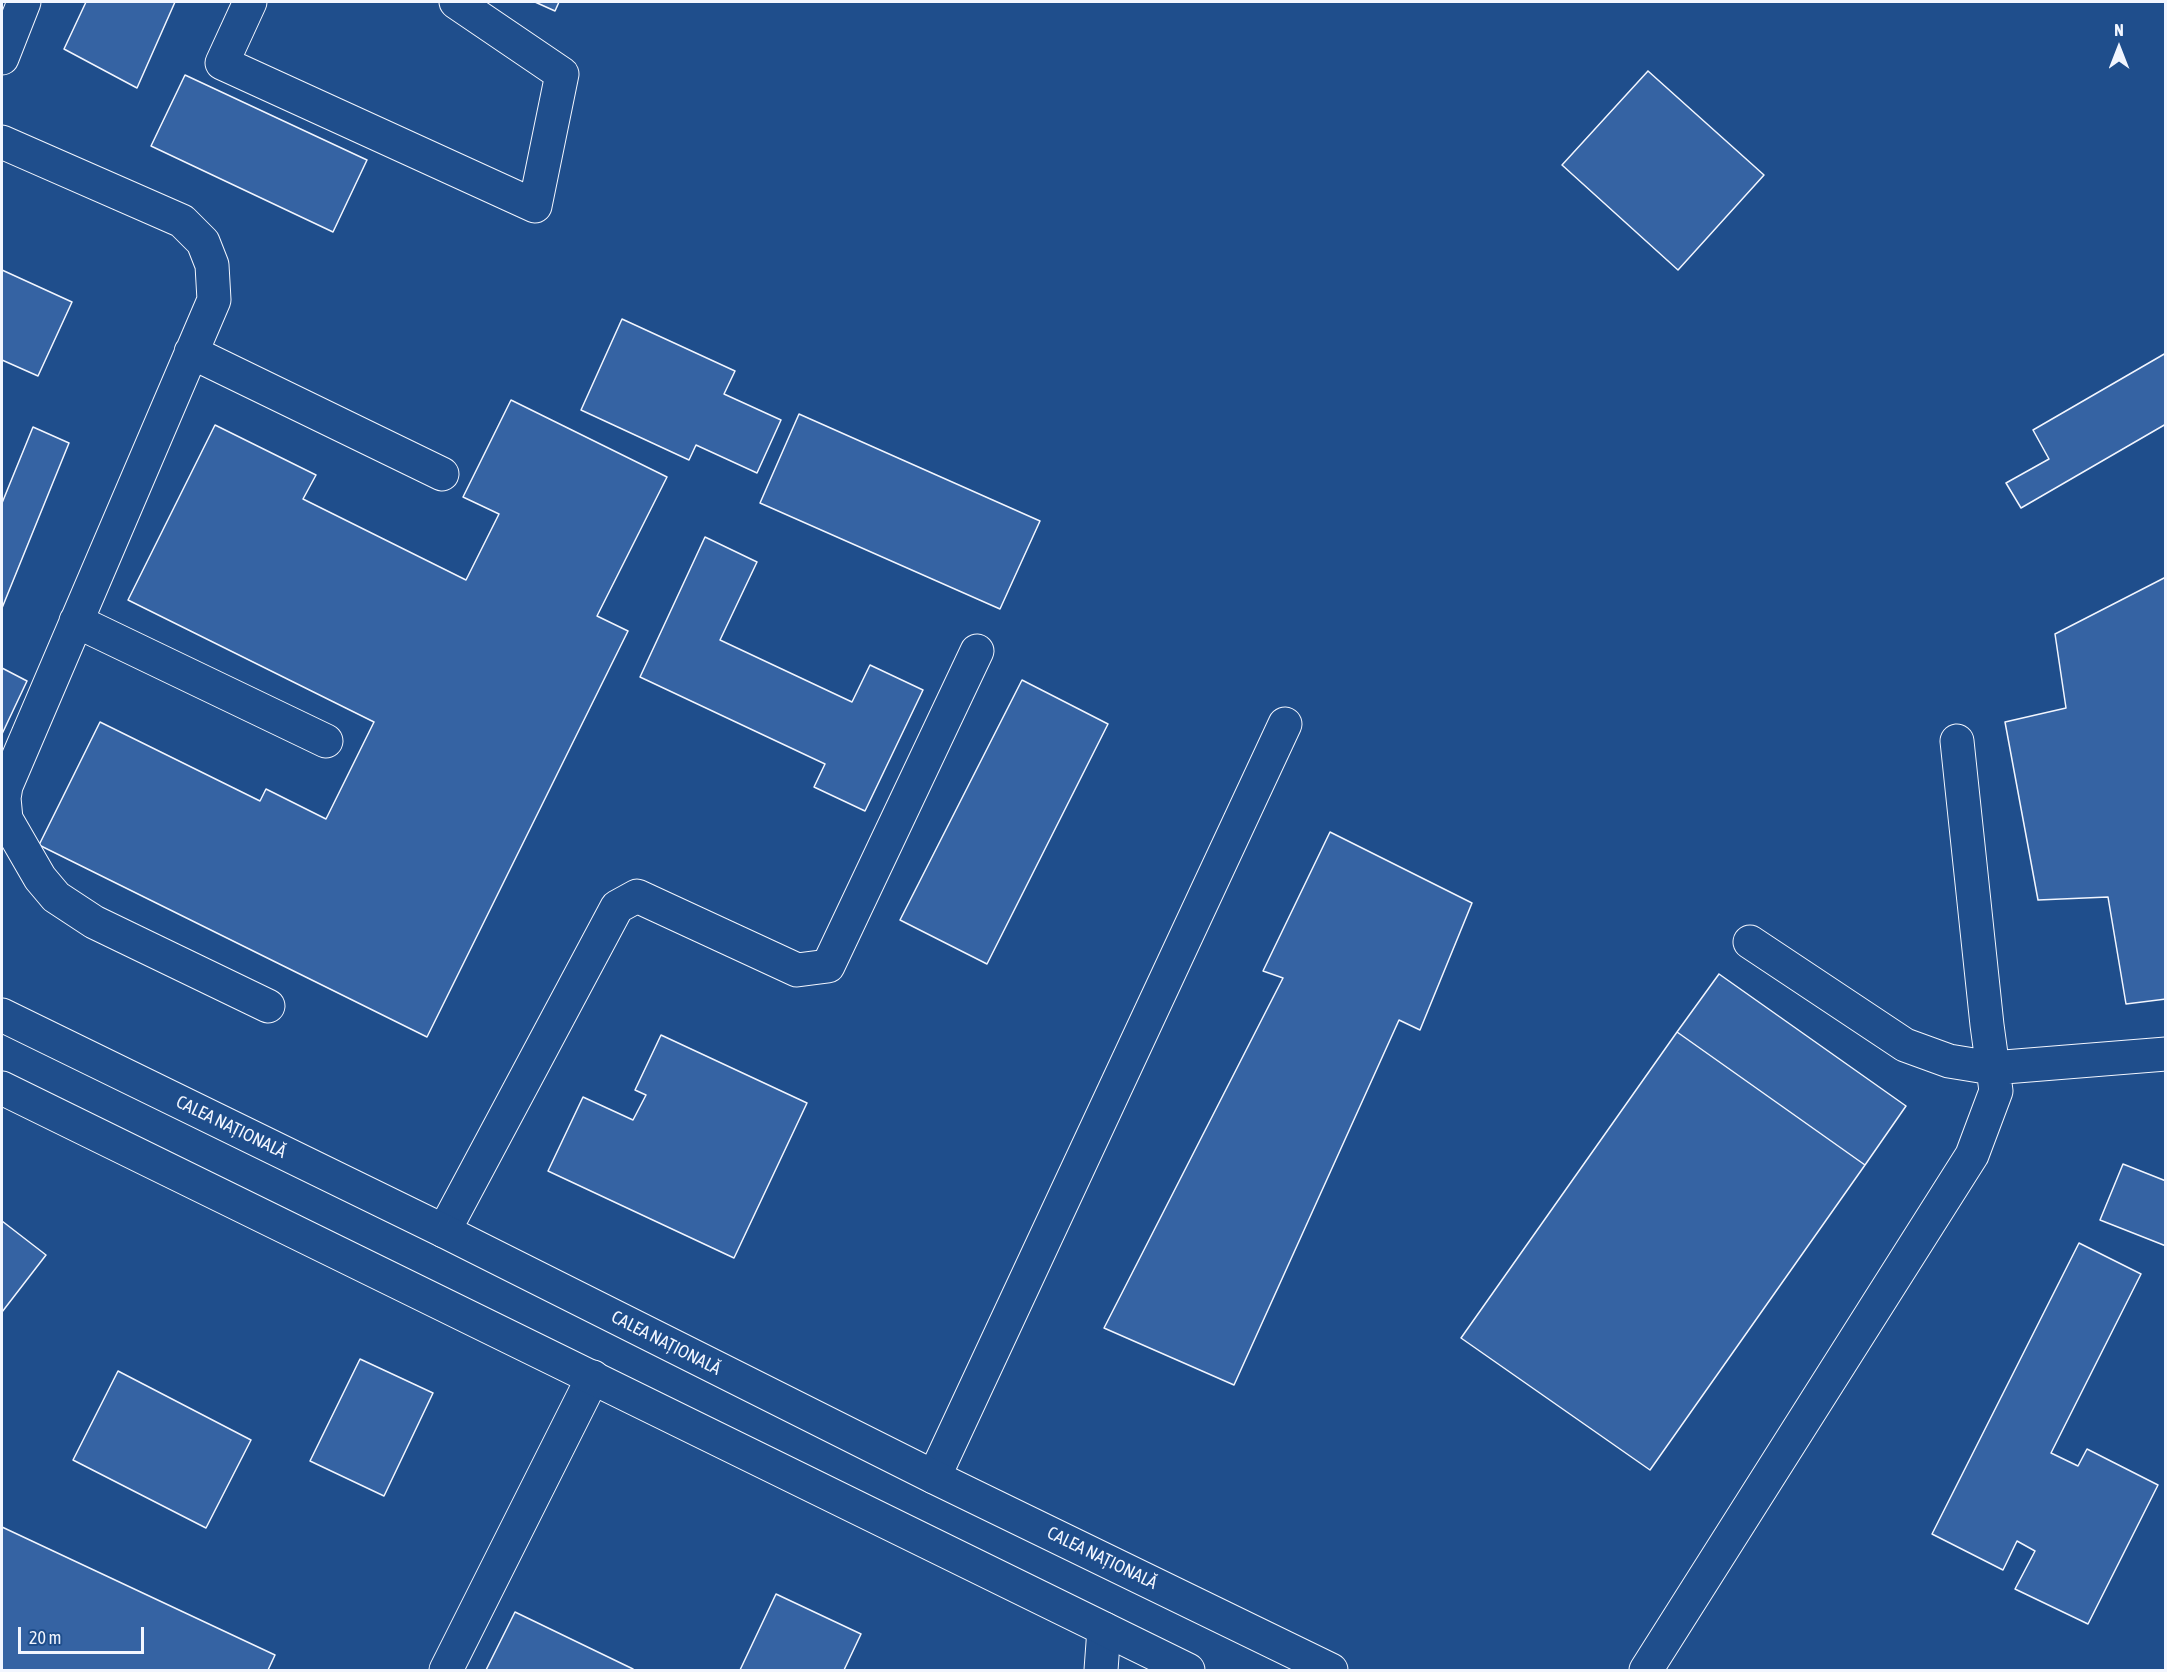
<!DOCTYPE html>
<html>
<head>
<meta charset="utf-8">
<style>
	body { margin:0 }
	#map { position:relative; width:2167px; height:1672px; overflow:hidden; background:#1f4e8c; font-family:"Asap Condensed",sans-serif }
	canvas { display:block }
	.frame { position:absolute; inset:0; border:3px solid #f2f6ff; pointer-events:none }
	.north { position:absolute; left:2089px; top:18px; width:60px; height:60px; -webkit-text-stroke:4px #1f4e8c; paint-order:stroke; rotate:0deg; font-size:16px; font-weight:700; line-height:24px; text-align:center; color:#f2f6ff }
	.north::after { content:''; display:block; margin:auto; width:21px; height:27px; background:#f2f6ff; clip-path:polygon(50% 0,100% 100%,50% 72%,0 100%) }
	.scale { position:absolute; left:18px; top:1627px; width:126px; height:27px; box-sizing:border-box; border:3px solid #f2f6ff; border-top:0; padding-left:8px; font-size:18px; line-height:21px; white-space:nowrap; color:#f2f6ff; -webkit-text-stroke:4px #1f4e8c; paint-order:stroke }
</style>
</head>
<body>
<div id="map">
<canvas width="2167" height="1672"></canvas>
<div class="frame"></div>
<div class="north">N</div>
<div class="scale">20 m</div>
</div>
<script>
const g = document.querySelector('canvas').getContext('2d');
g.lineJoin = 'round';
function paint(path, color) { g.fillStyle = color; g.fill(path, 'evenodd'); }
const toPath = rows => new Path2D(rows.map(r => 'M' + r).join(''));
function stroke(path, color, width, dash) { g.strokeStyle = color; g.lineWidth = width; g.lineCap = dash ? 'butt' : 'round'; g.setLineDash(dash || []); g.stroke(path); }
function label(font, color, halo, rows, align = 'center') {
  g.font = font + ' "Asap Condensed",sans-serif'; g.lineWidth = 4.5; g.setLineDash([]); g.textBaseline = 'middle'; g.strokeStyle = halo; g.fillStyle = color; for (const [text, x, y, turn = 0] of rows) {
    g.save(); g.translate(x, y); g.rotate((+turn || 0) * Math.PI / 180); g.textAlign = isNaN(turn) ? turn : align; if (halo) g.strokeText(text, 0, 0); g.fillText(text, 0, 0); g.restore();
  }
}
const building = toPath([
	[86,2,175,2,137,88,64,49,86,2],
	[535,2,559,2,555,11,535,2],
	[1648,71,1764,175,1678,270,1562,165,1648,71],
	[185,75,367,160,333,232,151,146,185,75],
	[2,270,72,302,38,376,2,360,2,270],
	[622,319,735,371,724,394,781,420,757,473,696,445,689,460,581,410,622,319],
	[2166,353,2166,424,2021,508,2006,483,2049,459,2033,430,2166,353],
	[511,400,667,477,597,616,628,631,427,1037,39,845,100,722,260,801,266,789,326,819,374,722,128,600,215,425,316,475,303,499,466,580,499,514,463,497,511,400],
	[799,414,1040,521,1000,609,760,503,799,414],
	[33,427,69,443,2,608,2,503,33,427],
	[705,537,757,562,720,640,852,702,870,665,923,690,865,811,814,787,825,764,640,677,705,537],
	[2166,577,2166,999,2126,1004,2108,897,2038,900,2005,722,2066,708,2055,634,2166,577],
	[2,668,27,681,2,734,2,668],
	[1022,680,1108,724,987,964,900,920,1022,680],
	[1330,832,1472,903,1420,1030,1399,1020,1234,1385,1104,1328,1283,978,1263,971,1330,832],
	[1719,974,1906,1106,1865,1165,1677,1032,1719,974],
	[1677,1032,1865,1165,1650,1470,1461,1338,1677,1032],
	[661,1035,807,1103,734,1258,548,1171,583,1097,633,1120,646,1095,635,1090,661,1035],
	[2123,1164,2166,1181,2166,1246,2100,1220,2123,1164],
	[2,1221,46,1255,2,1312,2,1221],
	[2079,1243,2141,1274,2051,1453,2078,1466,2087,1449,2158,1485,2088,1624,2015,1589,2035,1551,2017,1541,2003,1570,1932,1534,2079,1243],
	[360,1359,433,1393,384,1496,310,1461,360,1359],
	[118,1371,251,1440,206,1528,73,1460,118,1371],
	[2,1527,275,1655,268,1670,2,1670,2,1527],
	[776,1594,861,1634,844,1670,740,1670,776,1594],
	[515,1612,633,1669,633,1670,486,1670,515,1612]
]);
paint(building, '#3563a3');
stroke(building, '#f2f6ff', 1.5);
const minor = toPath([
	[250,2,222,63,535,206,562,74,456,2],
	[2,58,24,2],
	[2,142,182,221,203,242,212,265,214,300,6,786,4,798,6,819,40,878,56,897,94,922,268,1006],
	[191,352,442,474],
	[76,621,326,741],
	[1750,942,1905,1045,1949,1061,1992,1068,2166,1054],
	[444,1231,617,907,637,896,797,970,828,966,977,651],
	[934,1477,1285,724],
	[446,1670,593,1377],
	[1101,1670,1104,1629],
	[1646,1670,1972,1155,1996,1091,1987,1025,1957,741]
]);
const major = toPath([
	[2,1015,444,1231,934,1477,1331,1670],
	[2,1088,1188,1670]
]);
stroke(minor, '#f2f6ff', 35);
stroke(major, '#f2f6ff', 35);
stroke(minor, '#1f4e8c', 33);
stroke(major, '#1f4e8c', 33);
label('18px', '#f2f6ff', '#1f4e8c', [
	["CALEA NAȚIONALĂ",231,1127,26],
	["CALEA NAȚIONALĂ",666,1343,27],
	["CALEA NAȚIONALĂ",1102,1558,26]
]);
</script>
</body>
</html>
